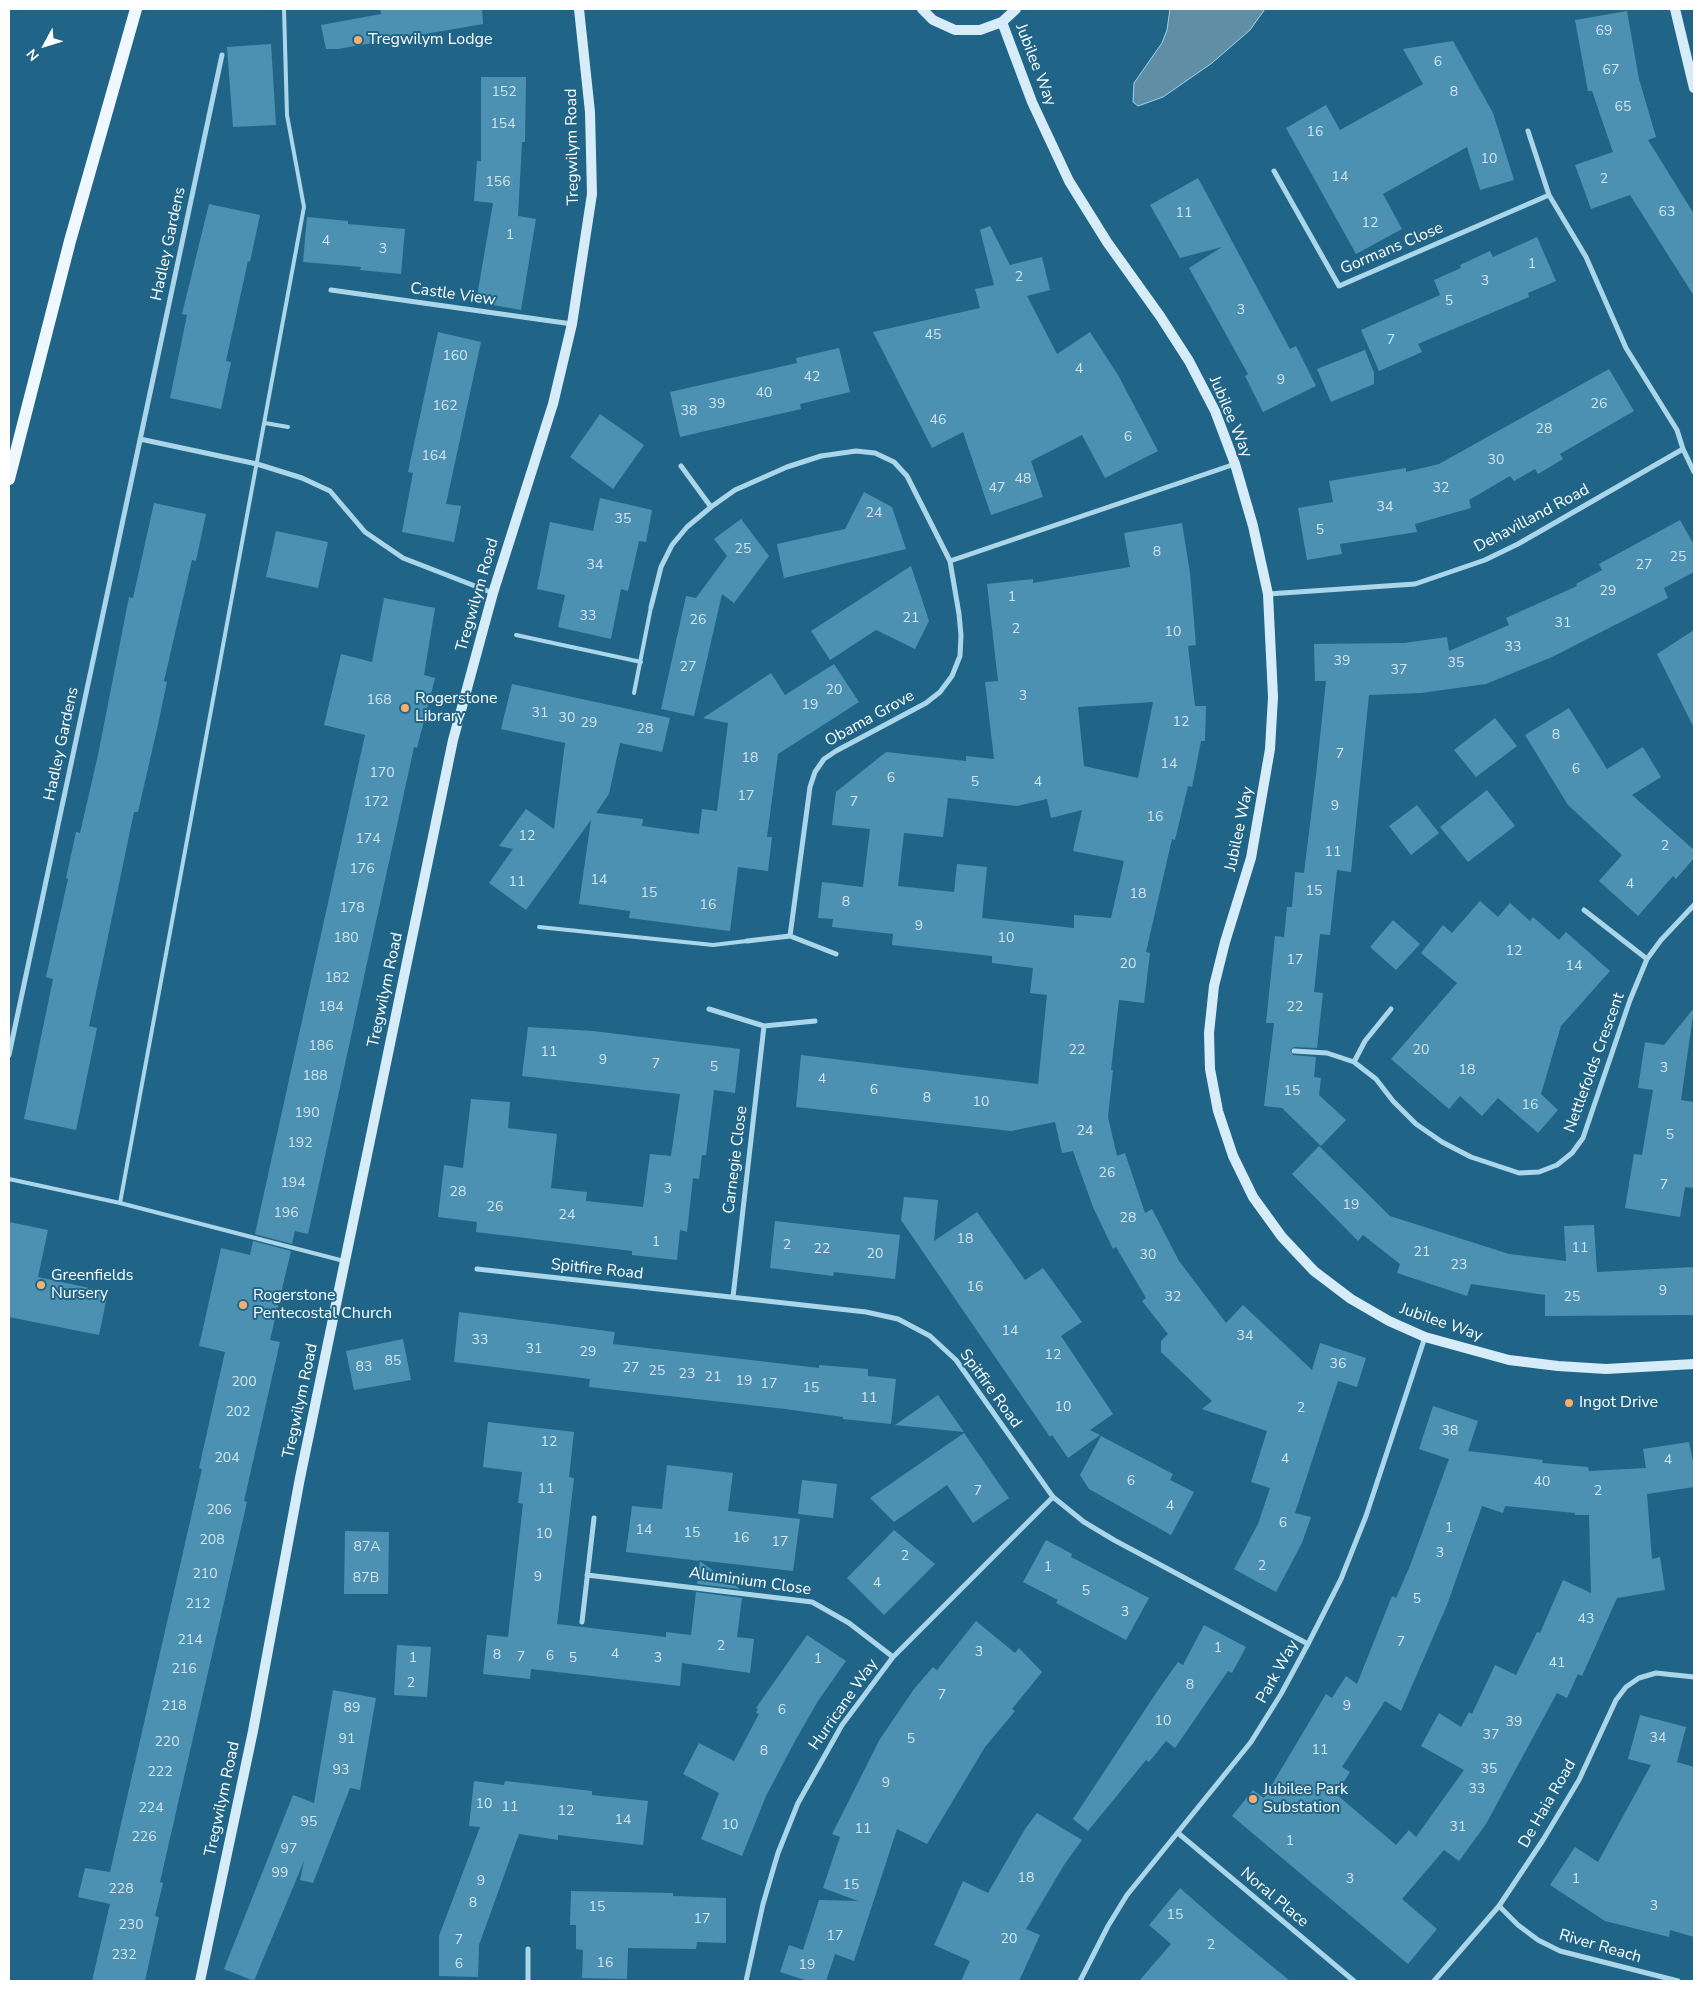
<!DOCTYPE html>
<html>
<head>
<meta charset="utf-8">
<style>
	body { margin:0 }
	#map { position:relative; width:1703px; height:1990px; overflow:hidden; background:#206587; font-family:"Nunito Sans",sans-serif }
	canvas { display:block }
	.frame { position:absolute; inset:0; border:10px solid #fff; pointer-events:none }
	.north { position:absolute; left:20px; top:20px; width:50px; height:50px; -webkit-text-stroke:4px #206587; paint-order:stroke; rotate:231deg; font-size:14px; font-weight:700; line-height:20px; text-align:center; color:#fff }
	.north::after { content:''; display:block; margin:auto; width:18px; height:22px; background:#fff; clip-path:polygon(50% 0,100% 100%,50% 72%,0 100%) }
</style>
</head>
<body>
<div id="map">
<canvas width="1703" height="1990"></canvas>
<div class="frame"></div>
<div class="north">N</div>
</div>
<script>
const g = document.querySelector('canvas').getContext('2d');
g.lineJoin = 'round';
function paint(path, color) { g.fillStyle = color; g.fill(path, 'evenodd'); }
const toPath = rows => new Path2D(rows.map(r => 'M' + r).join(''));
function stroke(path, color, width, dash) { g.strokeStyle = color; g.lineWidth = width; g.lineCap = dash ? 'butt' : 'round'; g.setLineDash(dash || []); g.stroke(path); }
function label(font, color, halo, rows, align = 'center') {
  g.font = font + ' "Nunito Sans",sans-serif'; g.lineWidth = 4; g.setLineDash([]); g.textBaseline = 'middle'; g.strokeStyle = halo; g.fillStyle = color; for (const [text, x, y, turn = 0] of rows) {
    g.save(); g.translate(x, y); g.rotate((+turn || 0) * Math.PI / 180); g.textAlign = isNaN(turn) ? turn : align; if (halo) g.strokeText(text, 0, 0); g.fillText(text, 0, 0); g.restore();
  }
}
const water = toPath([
	[1170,9,1265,9,1250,30,1212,63,1163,97,1138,106,1133,102,1134,83,1162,43,1167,30,1170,9]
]);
paint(water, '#5f8ea5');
stroke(water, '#9ed4eb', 1);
paint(toPath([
	[380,9,482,9,483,24,338,49,326,49,321,25,381,14],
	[1627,11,1639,79,1656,137,1648,140,1694,214,1694,296,1630,195,1591,209,1575,165,1613,152,1592,91,1588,91,1575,20],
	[1453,41,1493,113,1514,180,1480,190,1467,147,1383,194,1402,229,1356,254,1286,128,1326,105,1340,130,1423,84,1403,49],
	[271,44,276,125,233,127,227,47],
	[481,77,526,77,525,142,522,142,518,216,536,219,521,310,476,302,493,203,474,201,477,161,481,161],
	[1198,178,1290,349,1296,346,1316,386,1263,412,1245,376,1248,374,1189,268,1222,247,1180,258,1150,205],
	[209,204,260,215,250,262,248,261,226,361,231,362,221,409,170,398,187,315,182,314],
	[307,217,348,221,348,224,405,229,401,274,360,270,361,267,303,262],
	[990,226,1010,265,1042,257,1050,290,1027,296,1057,354,1090,332,1118,375,1158,451,1105,478,1082,435,1031,461,1043,497,991,515,963,432,932,448,873,332,980,308,975,289,994,285,980,230],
	[1537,237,1556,281,1528,293,1529,297,1418,344,1422,352,1379,371,1361,330,1440,295,1434,280,1461,268,1460,265,1490,251,1493,257],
	[438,332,481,342,446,504,461,506,454,542,402,532,413,473,408,472],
	[839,348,850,392,800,404,801,409,680,437,670,392,797,363,796,358],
	[1365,350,1374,373,1374,384,1331,402,1317,369],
	[1609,369,1634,411,1560,454,1563,459,1538,474,1535,469,1514,481,1510,476,1469,500,1471,508,1415,524,1417,532,1340,544,1342,554,1307,560,1298,508,1333,502,1329,481,1406,468,1406,472,1439,464],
	[600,414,644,445,613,489,570,457],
	[864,492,892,507,906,549,784,578,777,544,845,529],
	[600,498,652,510,646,542,639,541,628,591,621,589,611,639,558,627,565,595,537,589,550,522,593,531],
	[154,503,206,514,196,561,192,560,164,681,167,682,157,729,138,812,134,812,107,941,89,1026,97,1028,76,1130,24,1119,53,979,46,977,68,879,66,878,76,832,80,833,98,755,129,597,133,598],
	[741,519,769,556,734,603,722,594,694,716,661,709,686,596,696,598,727,556,714,539],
	[1680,520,1694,545,1694,572,1664,588,1668,598,1552,657,1486,684,1421,693,1369,695,1351,872,1337,870,1330,935,1320,934,1314,992,1323,993,1317,1048,1294,1047,1290,1050,1293,1055,1316,1057,1314,1077,1321,1078,1319,1095,1346,1120,1321,1146,1282,1108,1264,1106,1274,1023,1266,1023,1275,936,1284,937,1287,907,1292,907,1295,872,1304,873,1316,775,1326,681,1315,681,1314,644,1404,643,1447,637,1449,651,1509,625,1506,618,1577,586,1576,584,1602,570,1599,564],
	[1182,523,1190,573,1196,645,1188,646,1195,706,1206,706,1205,741,1201,741,1192,787,1188,786,1175,840,1172,839,1146,952,1150,953,1144,1003,1119,1000,1111,1070,1113,1070,1108,1117,1117,1156,1125,1153,1145,1213,1152,1209,1179,1261,1226,1323,1243,1305,1312,1370,1320,1343,1366,1358,1357,1387,1338,1381,1295,1513,1311,1517,1302,1543,1276,1592,1234,1569,1258,1524,1270,1488,1251,1482,1267,1431,1202,1409,1212,1401,1161,1352,1161,1341,1168,1334,1142,1301,1146,1298,1116,1247,1113,1249,1093,1207,1073,1151,1062,1153,1055,1122,1011,1131,796,1107,801,1055,1038,1084,1047,995,1030,993,1033,968,992,963,992,956,892,945,893,934,832,927,833,919,818,918,822,882,863,887,870,829,832,825,836,792,886,752,966,761,966,756,994,759,985,682,998,681,987,584,1033,579,1033,583,1130,567,1124,533],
	[1153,702,1138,778,1084,766,1078,707],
	[948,798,1017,806,1047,799,1051,818,1082,810,1073,851,1124,861,1111,918,1074,915,1074,928,982,918,987,867,957,864,954,892,898,886,904,833,943,837],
	[276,531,328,542,318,588,266,577],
	[911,566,929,621,915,649,876,630,830,660,811,631],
	[384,598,435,608,424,675,435,678,417,748,414,747,308,1234,295,1231,292,1244,255,1234,365,735,324,725,341,654,372,662],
	[1694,630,1694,728,1657,654],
	[834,664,859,702,778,754,767,837,772,837,768,871,738,867,730,931,629,918,630,911,579,904,591,820,526,910,489,883,513,849,499,846,526,809,554,829,565,743,501,729,512,684,670,718,662,752,620,743,609,794,596,813,643,819,642,826,699,834,702,809,717,811,728,723,703,718,771,673,785,695],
	[1569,708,1607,769,1643,747,1661,777,1632,795,1694,850,1694,858,1676,879,1673,876,1638,916,1599,881,1622,855,1568,805,1525,735],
	[1495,718,1517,746,1476,777,1454,750],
	[1487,790,1515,826,1468,862,1440,827],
	[1417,805,1439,833,1411,855,1389,826],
	[1480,901,1498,917,1510,903,1530,921,1533,917,1559,940,1566,932,1610,971,1561,1026,1541,1094,1558,1110,1538,1133,1498,1098,1482,1116,1460,1096,1449,1109,1391,1059,1457,983,1421,953,1443,925,1452,933],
	[1393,920,1420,944,1396,970,1370,947],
	[1694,1008,1681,1100,1694,1102,1694,1188,1685,1187,1680,1217,1625,1208,1634,1154,1642,1155,1653,1090,1638,1088,1645,1042,1664,1045],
	[528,1027,593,1031,740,1049,735,1093,714,1090,706,1155,702,1155,699,1179,693,1178,687,1232,680,1230,677,1260,632,1255,632,1251,476,1232,477,1222,438,1217,444,1165,463,1168,471,1099,510,1102,508,1128,557,1134,551,1188,587,1192,586,1201,643,1207,650,1154,671,1156,680,1094,522,1076],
	[1319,1146,1390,1216,1509,1254,1566,1261,1564,1226,1594,1225,1597,1272,1694,1267,1694,1315,1545,1316,1545,1295,1471,1284,1467,1296,1397,1273,1400,1264,1363,1235,1358,1241,1292,1174],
	[904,1197,938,1200,934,1241,977,1212,1025,1280,1043,1268,1082,1322,1061,1336,1113,1414,1090,1430,1100,1435,1068,1458,1052,1435,1050,1437,901,1220],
	[775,1221,900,1235,895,1279,834,1272,833,1276,770,1268],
	[9,1222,48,1230,38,1277,108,1292,99,1335,9,1317],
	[253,1241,291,1251,270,1340,280,1342,244,1501,247,1502,160,1882,163,1883,155,1916,159,1917,145,1981,92,1981,110,1904,78,1897,85,1868,110,1872,202,1469,199,1468,225,1352,199,1346,221,1248,250,1255],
	[459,1312,615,1332,613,1344,819,1368,819,1365,868,1369,868,1376,896,1379,891,1424,843,1419,843,1417,785,1409,589,1387,590,1379,454,1362],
	[403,1339,411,1380,354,1390,346,1351],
	[938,1395,964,1432,895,1425],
	[1433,1406,1478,1421,1468,1451,1543,1460,1542,1463,1588,1467,1589,1471,1646,1468,1643,1449,1689,1442,1694,1466,1694,1487,1647,1494,1652,1559,1660,1557,1665,1590,1617,1598,1582,1676,1578,1674,1567,1698,1557,1693,1486,1824,1459,1861,1444,1850,1402,1899,1437,1929,1408,1964,1232,1816,1253,1790,1264,1798,1326,1694,1332,1698,1346,1676,1357,1684,1392,1596,1396,1598,1410,1566,1449,1459,1419,1449],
	[1482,1506,1503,1513,1505,1506,1575,1513,1575,1515,1589,1515,1591,1593,1563,1580,1540,1633,1537,1632,1516,1675,1495,1665,1472,1714,1469,1712,1461,1727,1439,1713,1421,1746,1464,1770,1416,1837,1409,1830,1396,1845,1336,1794,1350,1772,1342,1767,1385,1701,1401,1711,1447,1605],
	[488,1422,574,1432,569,1477,574,1478,557,1624,666,1637,666,1632,691,1635,696,1592,742,1598,737,1637,754,1639,750,1673,682,1663,680,1686,531,1669,530,1679,483,1674,487,1635,508,1637,523,1504,518,1503,522,1472,483,1467],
	[964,1433,1009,1498,973,1523,947,1485,894,1522,870,1498],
	[1101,1436,1173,1474,1170,1480,1194,1492,1171,1535,1089,1489,1080,1475],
	[667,1465,733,1473,728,1511,800,1519,793,1571,698,1560,740,1589,697,1584,700,1561,626,1552,632,1506,662,1509],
	[802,1480,837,1484,833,1518,798,1514],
	[894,1530,935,1564,884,1615,847,1578],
	[345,1531,389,1532,388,1594,344,1594],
	[1046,1540,1072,1554,1071,1557,1149,1598,1126,1640,1056,1603,1058,1600,1023,1582],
	[976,1621,1015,1653,1019,1648,1042,1672,1012,1709,1015,1711,985,1747,927,1844,897,1829,854,1961,835,1954,826,1981,808,1981,780,1972,789,1945,803,1950,819,1900,858,1901,823,1888,840,1837,832,1834,880,1739,914,1689,933,1667,937,1670],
	[1204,1625,1246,1647,1232,1673,1228,1671,1175,1748,1166,1741,1149,1762,1146,1760,1088,1831,1073,1819,1158,1690,1178,1662,1183,1665],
	[807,1635,846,1661,818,1701,795,1741,766,1796,742,1856,701,1839,719,1793,683,1774,699,1743,734,1761,759,1714,756,1713,758,1709,756,1708],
	[397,1645,431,1647,427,1697,394,1695],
	[333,1690,376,1698,360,1790,350,1788,313,1883,300,1880,304,1861,254,1981,224,1969,293,1795,314,1803],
	[1640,1715,1686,1727,1677,1762,1694,1767,1694,1937,1670,1930,1669,1937,1605,1921,1550,1885,1575,1847,1598,1862,1651,1765,1628,1759],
	[474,1781,504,1785,505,1781,592,1791,592,1795,648,1801,643,1845,558,1835,558,1840,519,1834,479,1945,478,1977,439,1976,439,1936,480,1827,469,1826],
	[1037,1813,1082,1840,1064,1865,1026,1929,1040,1935,1019,1981,961,1981,970,1961,934,1945,955,1899,963,1881,988,1893,1025,1829],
	[1180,1888,1222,1925,1290,1981,1139,1981,1171,1944,1149,1925],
	[571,1891,673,1893,673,1896,726,1898,726,1943,697,1942,696,1949,628,1948,627,1979,582,1978,583,1950,576,1949,576,1925,570,1925]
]), '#4d91b2');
stroke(toPath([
	[265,423,288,427],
	[516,635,641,662],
	[634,693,651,607],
	[539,927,713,945,747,941],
	[9,1179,120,1203,344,1261],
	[120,1203,304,207,287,115,284,9]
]), '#abd6ea', 4);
stroke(toPath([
	[1528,131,1549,195,1586,257,1626,348,1677,430,1683,449],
	[1274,171,1339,286,1549,195],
	[331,290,572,324],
	[140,439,257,464,302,478,330,491,365,532,403,558,493,593],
	[681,466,711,507],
	[950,561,1235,464],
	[1268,594,1415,584,1485,560,1518,544,1683,449,1694,472],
	[651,607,661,567,672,545,687,527,711,507,735,490,787,467,821,456,856,451,875,453,894,462,907,476,950,561,959,614,961,635,960,656,952,676,940,692,926,703,836,751,824,759,815,772,810,787,790,936],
	[1584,910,1647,959],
	[747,941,790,936,836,954],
	[709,1009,764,1026,733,1297],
	[764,1026,815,1021],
	[1294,1051,1327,1053,1354,1062,1376,1079,1393,1101,1416,1124,1442,1142,1471,1157,1519,1173,1539,1172,1557,1165,1572,1153,1583,1138,1630,1000,1647,959,1661,940,1694,905],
	[9,1055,222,55],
	[1354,1062,1365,1041,1391,1009],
	[477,1269,866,1312,898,1319,930,1336,956,1360,1053,1497,1084,1522,1114,1540,1308,1644],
	[587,1575,812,1602,849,1623,893,1657],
	[582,1622,594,1518],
	[1178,1833,1354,1981],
	[1499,1906,1518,1925,1538,1940,1560,1951,1678,1981],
	[528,1981,528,1949],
	[746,1981,763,1904,778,1853,798,1803,842,1725,893,1657,1053,1497],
	[1080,1981,1108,1926,1127,1895,1251,1742,1281,1694,1308,1644,1341,1579,1366,1516,1425,1337],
	[1434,1981,1499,1906,1543,1840,1579,1780,1616,1700,1626,1687,1639,1678,1656,1673,1694,1677]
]), '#abd6ea', 5);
stroke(toPath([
	[922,9,933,20,955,30,980,30,1002,22,1016,9],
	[1675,9,1694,88],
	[1002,22,1032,102,1069,181,1107,242,1160,316,1189,361,1215,411,1235,464,1253,526,1268,594,1273,697,1270,749,1251,858,1225,942,1214,986,1209,1033,1210,1069,1218,1111,1233,1156,1253,1197,1282,1237,1314,1271,1351,1299,1389,1321,1425,1337,1509,1360,1558,1366,1606,1369,1694,1364],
	[200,1981,253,1731,300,1478,453,740,493,593,553,404,572,324,592,194,590,112,579,9]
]), '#d6ecf8', 10);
stroke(toPath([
	[9,479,70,241,136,9]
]), '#eff8fe', 12);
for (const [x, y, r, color] of [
	[358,40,5,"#f7af6b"],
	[405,708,5,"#f7af6b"],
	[41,1285,5,"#f7af6b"],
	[243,1305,5,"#f7af6b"],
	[1569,1403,5,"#f7af6b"],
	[1253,1799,5,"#f7af6b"]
]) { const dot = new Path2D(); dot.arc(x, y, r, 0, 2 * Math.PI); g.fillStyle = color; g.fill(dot); stroke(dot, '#206587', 2); }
label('14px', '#d2e4ec', null, [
	["69",1604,32],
	["6",1438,63],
	["67",1611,71],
	["152",504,93],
	["8",1454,93],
	["65",1623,108],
	["154",503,125],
	["16",1315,133],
	["10",1489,160],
	["14",1340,178],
	["2",1604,180],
	["156",498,183],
	["63",1667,213],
	["11",1184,214],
	["12",1370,224],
	["1",510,236],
	["4",326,242],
	["3",383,250],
	["1",1532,265],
	["2",1019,278],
	["3",1485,282],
	["5",1449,302],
	["3",1241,311],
	["45",933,336],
	["7",1391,341],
	["160",455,357],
	["4",1079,370],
	["42",812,378],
	["9",1281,381],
	["40",764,394],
	["39",717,405],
	["26",1599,405],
	["162",445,407],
	["38",689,412],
	["46",938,421],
	["28",1544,430],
	["6",1128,438],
	["164",434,457],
	["30",1496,461],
	["48",1023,480],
	["47",997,489],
	["32",1441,489],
	["34",1385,508],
	["24",874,514],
	["35",623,520],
	["5",1320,531],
	["25",743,550],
	["8",1157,553],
	["25",1678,558],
	["34",595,566],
	["27",1644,566],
	["29",1608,592],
	["1",1012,598],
	["33",588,617],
	["21",911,619],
	["26",698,621],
	["31",1563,624],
	["2",1016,630],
	["10",1173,633],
	["33",1513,648],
	["39",1342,662],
	["35",1456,664],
	["27",688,668],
	["37",1399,671],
	["20",834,691],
	["3",1023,697],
	["168",379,701],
	["19",810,706],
	["31",540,714],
	["30",567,719],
	["12",1181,723],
	["29",589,724],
	["28",645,730],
	["8",1556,736],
	["7",1340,755],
	["18",750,759],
	["14",1169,765],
	["6",1576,770],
	["170",382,774],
	["6",891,779],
	["5",975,783],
	["4",1038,783],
	["17",746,797],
	["172",376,803],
	["7",854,803],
	["9",1335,807],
	["16",1155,818],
	["12",527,837],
	["174",368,840],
	["2",1665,847],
	["11",1333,853],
	["176",362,870],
	["14",599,881],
	["11",517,883],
	["4",1630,885],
	["15",1314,892],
	["15",649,894],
	["18",1138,895],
	["8",846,903],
	["16",708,906],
	["178",352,909],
	["9",919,927],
	["180",346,939],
	["10",1006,939],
	["12",1514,952],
	["17",1295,961],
	["20",1128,965],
	["14",1574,967],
	["182",337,979],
	["184",331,1008],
	["22",1295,1008],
	["186",321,1047],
	["22",1077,1051],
	["20",1421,1051],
	["11",549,1053],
	["9",603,1061],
	["7",656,1065],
	["5",714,1068],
	["3",1664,1069],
	["18",1467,1071],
	["188",315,1077],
	["4",822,1080],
	["6",874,1091],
	["15",1292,1092],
	["8",927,1099],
	["10",981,1103],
	["16",1530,1106],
	["190",307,1114],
	["24",1085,1132],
	["5",1670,1136],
	["192",300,1144],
	["26",1107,1174],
	["194",293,1184],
	["7",1664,1186],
	["3",668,1190],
	["28",458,1193],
	["19",1351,1206],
	["26",495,1208],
	["196",286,1214],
	["24",567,1216],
	["28",1128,1219],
	["18",965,1240],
	["1",656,1243],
	["2",787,1246],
	["11",1580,1249],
	["22",822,1250],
	["21",1422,1253],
	["20",875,1255],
	["30",1148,1256],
	["23",1459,1266],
	["16",975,1288],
	["9",1663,1292],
	["32",1173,1298],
	["25",1572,1298],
	["14",1010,1332],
	["34",1245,1337],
	["33",480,1341],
	["31",534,1350],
	["29",588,1353],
	["12",1053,1356],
	["85",393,1362],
	["36",1338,1365],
	["83",364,1368],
	["27",631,1369],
	["25",657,1372],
	["23",687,1375],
	["21",713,1378],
	["19",744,1382],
	["200",244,1383],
	["17",769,1385],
	["15",811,1389],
	["11",869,1399],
	["10",1063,1408],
	["2",1301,1409],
	["202",238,1413],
	["38",1450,1432],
	["12",549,1443],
	["204",227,1459],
	["4",1285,1460],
	["4",1668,1461],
	["6",1131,1482],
	["40",1542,1483],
	["11",546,1490],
	["7",978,1492],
	["2",1598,1492],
	["4",1170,1507],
	["206",219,1511],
	["6",1283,1524],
	["1",1449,1529],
	["14",644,1531],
	["15",692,1534],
	["10",544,1535],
	["16",741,1539],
	["208",212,1541],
	["17",780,1543],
	["87A",367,1548],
	["3",1440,1554],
	["2",905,1557],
	["2",1262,1567],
	["1",1048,1568],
	["210",205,1575],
	["9",538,1578],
	["87B",366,1579],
	["4",877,1584],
	["5",1086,1592],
	["5",1417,1600],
	["212",198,1605],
	["3",1125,1613],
	["43",1586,1620],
	["214",190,1641],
	["7",1401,1643],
	["2",721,1647],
	["1",1218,1649],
	["3",979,1653],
	["4",615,1655],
	["8",497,1656],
	["6",550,1657],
	["7",521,1658],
	["1",413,1659],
	["5",573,1659],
	["3",658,1659],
	["1",818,1660],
	["41",1557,1664],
	["216",184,1670],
	["2",411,1684],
	["8",1190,1686],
	["7",942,1696],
	["218",174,1707],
	["9",1347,1707],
	["89",352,1709],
	["6",782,1711],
	["10",1163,1722],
	["39",1514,1723],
	["37",1491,1736],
	["34",1658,1739],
	["91",347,1740],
	["5",911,1740],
	["220",167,1743],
	["11",1320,1751],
	["8",764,1752],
	["35",1489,1770],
	["93",341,1771],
	["222",160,1773],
	["9",886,1784],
	["33",1477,1790],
	["10",484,1805],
	["11",510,1808],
	["224",151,1809],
	["12",566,1812],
	["14",623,1821],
	["95",309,1823],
	["10",730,1826],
	["31",1458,1828],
	["11",863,1830],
	["226",144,1838],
	["1",1290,1842],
	["97",289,1850],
	["99",280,1874],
	["18",1026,1879],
	["3",1350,1880],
	["1",1576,1880],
	["9",481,1882],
	["15",851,1886],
	["228",121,1890],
	["8",473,1904],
	["3",1654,1907],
	["15",597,1908],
	["15",1175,1916],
	["17",702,1920],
	["230",131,1926],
	["17",835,1937],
	["20",1009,1940],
	["7",459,1941],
	["2",1211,1946],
	["232",124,1956],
	["16",605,1964],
	["6",459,1965],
	["19",807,1966]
]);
label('16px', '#fff', '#206587', [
	["Tregwilym Lodge",368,40],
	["Rogerstone",415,699],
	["Library",415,717],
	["Greenfields",51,1276],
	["Nursery",51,1294],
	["Rogerstone",253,1296],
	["Pentecostal Church",253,1314],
	["Ingot Drive",1579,1403],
	["Jubilee Park",1263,1790],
	["Substation",1263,1808]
], 'left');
label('16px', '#fff', '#206587', [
	["Jubilee Way",1035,65,69],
	["Tregwilym Road",573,147,-91],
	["Hadley Gardens",169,244,-78],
	["Gormans Close",1392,249,-23],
	["Castle View",453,295,8],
	["Jubilee Way",1230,417,67],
	["Dehavilland Road",1532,519,-28],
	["Tregwilym Road",478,595,-74],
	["Obama Grove",870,719,-29],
	["Hadley Gardens",62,744,-78],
	["Jubilee Way",1240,829,-78],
	["Tregwilym Road",386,990,-78],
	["Nettlefolds Crescent",1595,1063,-70],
	["Carnegie Close",736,1160,-83],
	["Spitfire Road",597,1270,6],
	["Jubilee Way",1441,1323,19],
	["Spitfire Road",990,1389,54],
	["Tregwilym Road",301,1401,-78],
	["Aluminium Close",750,1582,8],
	["Park Way",1278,1672,-61],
	["Hurricane Way",844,1705,-55],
	["Tregwilym Road",223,1799,-78],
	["De Haia Road",1548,1804,-60],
	["Noral Place",1274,1898,40],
	["River Reach",1600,1947,16]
]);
</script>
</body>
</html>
